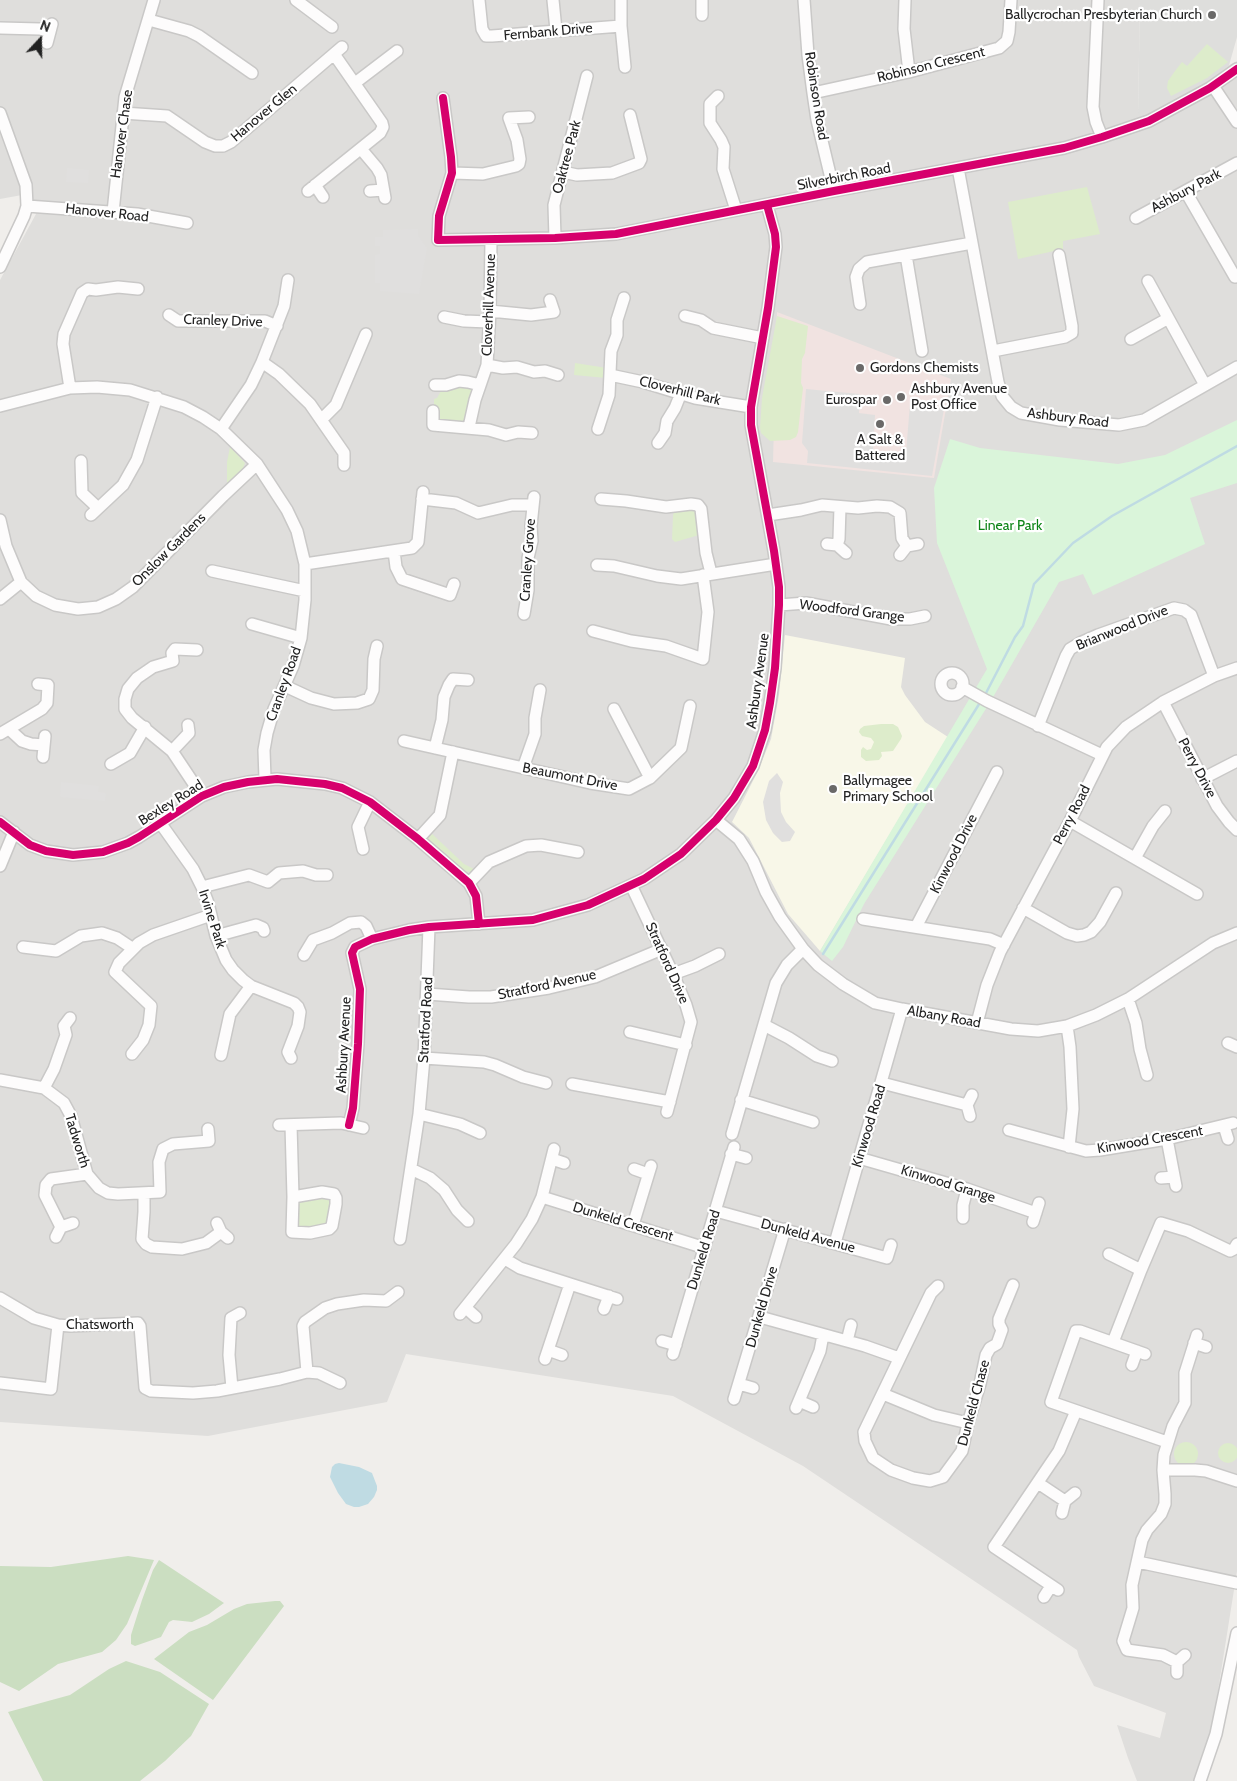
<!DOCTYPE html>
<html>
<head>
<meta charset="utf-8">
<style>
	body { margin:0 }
	#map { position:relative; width:1237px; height:1781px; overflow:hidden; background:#f0eeeb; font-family:Cabin,sans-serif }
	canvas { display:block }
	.north { position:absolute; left:15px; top:15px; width:50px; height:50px; -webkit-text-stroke:4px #fff; paint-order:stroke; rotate:21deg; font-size:14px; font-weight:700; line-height:20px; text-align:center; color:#222 }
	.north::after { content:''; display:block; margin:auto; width:18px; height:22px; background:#222; clip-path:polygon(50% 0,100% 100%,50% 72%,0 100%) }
</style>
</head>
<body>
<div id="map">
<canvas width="1237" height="1781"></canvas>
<div class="north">N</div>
</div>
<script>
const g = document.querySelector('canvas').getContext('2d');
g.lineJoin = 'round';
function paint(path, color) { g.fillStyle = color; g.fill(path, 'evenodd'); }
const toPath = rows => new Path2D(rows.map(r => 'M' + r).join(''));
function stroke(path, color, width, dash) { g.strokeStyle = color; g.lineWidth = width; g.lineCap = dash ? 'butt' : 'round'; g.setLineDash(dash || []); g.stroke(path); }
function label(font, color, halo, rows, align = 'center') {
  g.font = font + ' Cabin,sans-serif'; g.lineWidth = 4.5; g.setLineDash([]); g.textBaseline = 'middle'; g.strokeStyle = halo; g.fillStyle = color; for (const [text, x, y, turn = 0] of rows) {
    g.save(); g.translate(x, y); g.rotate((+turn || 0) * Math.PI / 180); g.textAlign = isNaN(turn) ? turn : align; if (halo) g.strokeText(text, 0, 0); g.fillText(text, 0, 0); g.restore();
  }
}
paint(toPath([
	[0,0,1140,0,1138,113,1237,61,1237,1571,1210,1741,1194,1781,1137,1781,1128,1758,1117,1725,1160,1738,1166,1713,1094,1686,1079,1657,1077,1650,803,1466,673,1396,406,1354,387,1402,208,1436,0,1422,0,280,36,214,22,195,0,199]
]), '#dfdedc');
paint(toPath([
	[777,312,951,379,934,478,773,462]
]), '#f1e3e1');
paint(toPath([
	[785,635,905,658,901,687,905,695,925,722,948,737,820,951,788,914,749,838,732,822,757,773,771,739,779,695]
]), '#f8f7e8');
paint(toPath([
	[1140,0,1237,0,1237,37,1228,69,1138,114]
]), '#dededc');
paint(toPath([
	[1207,44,1228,62,1207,78,1171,96,1167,88,1168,81,1175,71,1182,62,1187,66],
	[1087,187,1100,234,1063,241,1063,249,1018,259,1008,202],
	[777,316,808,326,805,353,802,359,801,383,803,388,798,432,796,437,790,440,770,441,761,433,760,428,762,398],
	[575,363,607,368,606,378,574,375],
	[458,385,471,386,474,390,465,423,439,421,434,407,434,399,437,398,441,391,444,389],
	[230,447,245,463,241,473,227,483,227,462],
	[680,509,693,510,695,511,699,535,675,542,672,539,673,516,674,510],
	[881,724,893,724,898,727,902,736,901,739,893,751,881,752,882,756,879,760,866,761,861,757,861,750,863,747,867,750,871,749,874,742,871,738,862,736,859,732,860,729,864,726],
	[429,831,464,864,476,870,470,872,461,870,427,839],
	[325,1195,332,1200,328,1223,319,1229,297,1228,296,1206,299,1201],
	'1174 1454a12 12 0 1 1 24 0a12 12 0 1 1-24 0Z',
	'1218 1453a10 10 0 1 1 20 0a10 10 0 1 1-20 0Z'
]), '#ddeccb');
paint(toPath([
	[128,1556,154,1560,127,1624,116,1640,102,1652,58,1664,19,1691,0,1682,0,1566,51,1567],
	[159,1560,224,1603,209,1614,192,1622,173,1620,169,1622,161,1637,135,1646,131,1644,131,1635,142,1600,153,1570],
	[275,1601,280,1601,284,1606,213,1700,154,1659,189,1632,207,1625,234,1609,247,1604],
	[126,1661,160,1672,209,1704,191,1736,165,1761,140,1781,43,1781,8,1712,70,1695,109,1669]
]), '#cbdec1');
paint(toPath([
	[1237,420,1237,483,1190,498,1205,544,1093,595,1083,574,1059,582,992,699,864,904,843,947,832,961,820,951,987,669,937,543,934,488,950,439,980,448,1118,464,1165,455]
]), '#daf5da');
paint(toPath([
	[67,168,89,170,88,183,66,182],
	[418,229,418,235,427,248,419,294,380,291,380,283,375,283,375,255,380,254,380,246,375,246,375,237,383,237,383,230],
	[806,389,860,394,859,413,875,415,873,451,906,453,910,404,944,409,932,476,807,463,808,451,802,443],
	[777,773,783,782,780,793,781,812,786,822,795,832,790,841,782,842,773,833,766,820,763,802,769,781],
	[61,782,99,786,98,792,106,793,105,801,60,797]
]), '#e0dfde');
paint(toPath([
	[339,1463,359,1467,372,1473,377,1486,377,1490,374,1497,368,1504,359,1507,354,1507,346,1504,338,1493,330,1477,332,1467,335,1464]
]), '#bfdbe3');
stroke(toPath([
	[985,695,1015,637,1023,626,1034,584,1073,543,1112,516,1237,446],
	[823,954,981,701]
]), '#bfdbe3', 2.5);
const minor = toPath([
	[296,0,332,27],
	[479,0,482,29,486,36,492,36,621,26,621,0],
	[553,0,556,30],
	[804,0,808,55,813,93,817,120,834,191],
	[905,0,904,29,909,72],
	[1098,0,1093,107,1096,122,1102,137],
	[702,15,702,0],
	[149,20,189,31,199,36,252,73],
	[621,26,625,67],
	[0,28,40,29,50,32],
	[47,43,52,24],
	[355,83,397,51],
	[1213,86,1237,122],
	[813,93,909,72,999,48,1007,41,1009,32,1011,0],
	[718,96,710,104,710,123,721,140,724,147,723,169,736,210],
	[443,98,451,157,452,173,439,216,438,240,555,238,616,234,834,191,1064,148,1102,137,1149,121,1210,88,1237,69],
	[0,113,26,185,27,206,24,216,0,267],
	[123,113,167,116,205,142,215,146,223,146,231,142,342,47],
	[361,149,377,168,381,175,385,198],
	[958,168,998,382,1002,396,1011,407,1021,413,1060,420,1119,425,1144,420,1237,367],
	[563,172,577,175,612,173,639,163,641,159,630,115],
	[452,173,483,174,516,166,519,164,520,159,517,140,509,118,529,117],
	[315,185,323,197],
	[308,191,380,133,383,127,382,123,334,54],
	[370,191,383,190],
	[1186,192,1235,277],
	[27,206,137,214,187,223],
	[113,212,125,97,154,0],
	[1136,218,1237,163],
	[555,238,554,205,587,76],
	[906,255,922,351],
	[1148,281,1205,385],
	[860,304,856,277,859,269,867,262,972,243],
	[490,311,531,315,554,312,550,300],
	[169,315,178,321,265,321,277,326],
	[685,316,701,320,713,328,763,338],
	[444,317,464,321,489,322],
	[1131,339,1167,319],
	[993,351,1065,337,1072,333,1072,326,1059,255],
	[262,362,279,374,310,404,344,453,344,465],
	[487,365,503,368,517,367,534,372,545,371,558,375],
	[610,375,643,382,695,398,751,407],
	[435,385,446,385,459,381,468,382,480,385],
	[70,388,63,344,64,334,82,293,88,289,96,290,118,287,138,289],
	[0,406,70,388,97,387,130,390,184,407,203,417,221,429,257,464,287,510,297,531,305,564,305,600,301,638,293,666,274,709,267,733,264,750,265,779],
	[433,411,433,425,489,430,506,435,518,432,532,433],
	[322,419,336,405,366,334],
	[469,427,475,400,487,365,490,311,491,240],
	[221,429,251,385,262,362,284,306,288,280],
	[598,429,609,395,611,351,617,335,617,320,624,298],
	[658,443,665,433,667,421,675,408,681,393],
	[81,461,82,493,98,508],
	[422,499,456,503,478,513,512,505,532,505],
	[601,499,626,501,666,507,691,504,698,505,701,509,706,553,711,573],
	[91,515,123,485,137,460,157,397],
	[768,515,801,510,822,505,858,508,877,506,890,507,900,513,902,538,907,546],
	[0,520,6,546,21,582,36,596,55,605,78,609,98,607,116,599,133,587,223,496,257,464],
	[827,544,837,545,846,553],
	[837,545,839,539,840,507],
	[394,551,396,567,402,579,450,595,454,584],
	[900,555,907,546,918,544],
	[305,564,412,548,418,542,423,492],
	[597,565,614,566,657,576,681,579,776,564],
	[212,571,305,591],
	[0,599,21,582],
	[779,605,806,603,891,619,910,619,925,616],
	[524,614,528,590,528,558,532,541,531,526,534,497],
	[252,624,301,638],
	[593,631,631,641,666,646,703,659,708,612,703,575],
	[197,650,175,649,172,653,173,661,153,667,137,678,128,689,125,699,125,709,132,718,172,751,202,796],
	'941 684a11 11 0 1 1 22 0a11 11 0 1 1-22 0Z',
	[285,686,311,698,334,704,357,703,369,699,373,690,374,659,377,646],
	[962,687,987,701,1102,755],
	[1163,702,1217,806,1229,822,1237,830],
	[614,709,650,778],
	[1038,726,1066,656,1070,649,1080,643,1098,635,1174,608,1184,610,1191,615,1214,676],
	[9,729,22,741,31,744,44,745],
	[0,734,42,709,47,703,48,685,38,684],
	[404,741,590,783,629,789,650,778,681,748,690,706],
	[435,748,442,720,444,697,449,685,453,679,468,680],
	[172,751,189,733,188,725],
	[43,757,45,736],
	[111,764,130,753,145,727],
	[523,768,535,734,535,718,540,690],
	[1202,779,1237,761],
	[716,820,739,839,753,861,766,892,780,917,803,949,818,965,843,984,875,1003,902,1009,1011,1029,1038,1031,1067,1026,1096,1015,1128,999,1213,943,1237,933],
	[1070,821,1197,894],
	[0,822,30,845,46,851,73,855,103,852,128,843,139,837,202,796,224,787,248,782,277,779,325,784,342,788,370,802,418,839,469,883,476,896,479,924],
	[161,824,193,869,202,887,208,903,216,936,226,960,233,970,243,980,251,986,294,1003,298,1007,300,1012,298,1026,288,1052,291,1058],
	[418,839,440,815,453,752],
	[363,849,358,827,370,802],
	[1135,858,1153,826,1165,811],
	[0,866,14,832],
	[469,883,489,862,526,846,541,845,578,852],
	[631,885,673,974,686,1005,691,1022,667,1112],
	[202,887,249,875,268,882,279,873,303,871,316,875,327,875],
	[1023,908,1067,933,1077,936,1084,935,1091,932,1100,922,1116,893],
	[863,919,990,939,1004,945],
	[916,927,997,772],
	[216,936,256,925,263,928,264,931],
	[23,947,56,951,81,936,102,933,117,938,132,948],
	[304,955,313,940,332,933,350,923,361,922,366,926,372,939],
	[673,974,695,966,719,954],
	[427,994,469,997,491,997,549,988,595,977,662,949],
	[1128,999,1136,1023,1140,1049,1147,1075],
	[977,1023,987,985,1000,952,1070,821,1107,747,1126,727,1163,702,1214,676,1237,668],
	[764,1025,789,1038,817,1056,832,1061],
	[1067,1026,1070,1047,1073,1109,1069,1147],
	[630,1032,686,1045],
	[1228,1043,1237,1047],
	[132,1054,143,1040,149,1025,151,1006,115,972,119,963,139,943,153,935,211,915],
	[221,1055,230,1014,251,986],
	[424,1058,484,1062,495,1065,523,1077,546,1083],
	[0,1080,44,1088,64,1103,71,1116,87,1174,99,1188,108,1193,118,1194,160,1192,159,1162,163,1149,173,1144,209,1141,208,1129],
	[882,1083,967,1105],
	[572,1084,670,1102],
	[44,1088,54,1069,66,1035,64,1026,70,1018],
	[741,1100,813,1122],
	[419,1114,460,1124,480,1133],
	[970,1116,967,1105,972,1095],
	[279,1125,341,1123,363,1128],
	[291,1125,293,1197,292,1232,310,1233,329,1229,332,1226,336,1204,336,1198,334,1194,322,1192,293,1197],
	[349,1125,353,1108,358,1044,360,989,352,953,355,947,372,939,409,930,429,927,533,920,588,905,644,879,681,854,716,820,734,798,753,766,765,730,770,703,775,668,779,605,779,587,774,551,751,425,751,407,768,308,776,247,775,234,767,205],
	[1224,1126,1228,1139],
	[1009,1130,1086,1151,1100,1150,1167,1139,1233,1123],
	[732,1134,776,983,787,965,803,949],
	[1167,1139,1176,1186],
	[731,1154,746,1158],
	[859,1158,967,1189,1036,1213],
	[552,1159,564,1163],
	[411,1169,430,1178,444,1190,457,1210,468,1221],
	[634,1169,648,1174],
	[1161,1178,1174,1177],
	[144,1194,144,1212,142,1239,146,1244,152,1247,182,1249,206,1243,221,1232],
	[542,1197,705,1248],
	[716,1211,887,1258,891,1245],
	[963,1218,963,1205,967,1189],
	[1033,1222,1039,1203],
	[217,1223,221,1232,228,1238],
	[633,1225,651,1166],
	[61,1227,45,1195,46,1185,51,1179,87,1174],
	[56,1237,61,1227,73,1223],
	[400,1239,419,1114,424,1058,429,927],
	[835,1243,902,1009],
	[1109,1254,1141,1270,1161,1223,1188,1231,1230,1251,1234,1249,1237,1244],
	[505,1259,520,1268,617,1299],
	[938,1286,931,1293,864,1432,865,1441,873,1458,891,1470,913,1478,930,1481,943,1477,962,1451,968,1423,980,1384,986,1355,990,1348,997,1344,1002,1330,999,1324,999,1319,1013,1285],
	[0,1298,34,1318,58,1325,70,1326,138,1323,140,1326,145,1388,151,1391,193,1393,217,1391,280,1379,307,1372,319,1373,340,1383],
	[466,1308,476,1317],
	[604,1309,609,1296],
	[460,1314,516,1244,532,1219,542,1197,554,1149],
	[760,1317,865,1346,899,1358],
	[662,1341,676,1345],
	[847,1341,851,1325],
	[1113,1342,1141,1270],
	[1194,1343,1206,1347],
	[548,1350,562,1355],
	[673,1354,734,1147],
	[1145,1354,1080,1331,1076,1331,1051,1402,1167,1442],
	[545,1359,570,1284],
	[1132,1365,1137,1351],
	[307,1372,303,1326,305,1322,325,1308,337,1304,364,1300,386,1301,398,1292],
	[0,1383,51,1389,58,1325],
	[739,1384,753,1388],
	[232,1388,229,1355,231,1318,240,1313],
	[883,1394,934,1415,968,1423],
	[734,1399,785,1229],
	[799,1401,813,1407],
	[796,1408,820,1351,823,1335],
	[1163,1470,1195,1470,1206,1471,1237,1481],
	[1038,1483,1065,1501],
	[1062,1513,1065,1501,1075,1493],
	[1138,1562,1237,1583],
	[1058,1590,994,1547,1059,1451,1076,1411],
	[1044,1597,1051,1586],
	[1177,1662,1163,1655,1127,1650,1123,1641,1133,1608,1132,1585,1142,1540,1147,1530,1161,1514,1165,1504,1165,1494,1163,1470,1164,1455,1173,1426,1185,1403,1185,1373,1197,1335],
	[1177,1673,1177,1662,1185,1655],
	[1200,1781,1216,1734,1237,1633]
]);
stroke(minor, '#c9c8c7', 14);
stroke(minor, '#fdfcfc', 11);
stroke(toPath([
	[443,98,451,157,452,173,439,216,438,240,555,238,616,234,834,191,1064,148,1102,137,1149,121,1210,88,1237,69],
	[0,822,30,845,46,851,73,855,103,852,128,843,139,837,202,796,224,787,248,782,277,779,325,784,342,788,370,802,418,839,469,883,476,896,479,924],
	[349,1125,353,1108,358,1044,360,989,352,953,355,947,372,939,409,930,429,927,533,920,588,905,644,879,681,854,716,820,734,798,753,766,765,730,770,703,775,668,779,605,779,587,774,551,751,425,751,407,768,308,776,247,775,234,767,205]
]), '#d6006c', 8);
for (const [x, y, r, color] of [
	[1212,15,5,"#6a6968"],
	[860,368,5,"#6a6968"],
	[901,397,5,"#6a6968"],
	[887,400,5,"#6a6968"],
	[880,424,5,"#6a6968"],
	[833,789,5,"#6a6968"]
]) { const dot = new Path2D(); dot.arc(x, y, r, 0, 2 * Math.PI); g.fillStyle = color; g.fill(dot); stroke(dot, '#fff', 2); }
label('14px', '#222', '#fff', [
	["Ballycrochan Presbyterian Church",1202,15,"right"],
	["Gordons Chemists",870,368],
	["Ashbury Avenue",911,389],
	["Post Office",911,405],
	["Eurospar",877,400,"right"],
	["A Salt &",880,440,"center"],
	["Battered",880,456,"center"],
	["Ballymagee",843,781],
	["Primary School",843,797]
], 'left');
label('14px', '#222', '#fff', [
	["Fernbank Drive",548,32,-5],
	["Robinson Crescent",931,65,-14],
	["Robinson Road",816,96,81],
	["Hanover Glen",264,113,-40],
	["Hanover Chase",122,134,-82],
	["Oaktree Park",567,157,-75],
	["Silverbirch Road",844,177,-11],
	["Ashbury Park",1186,191,-28],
	["Hanover Road",107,213,6],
	["Cloverhill Avenue",489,305,-88],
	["Cranley Drive",223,321,2],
	["Cloverhill Park",680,391,14],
	["Ashbury Road",1068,418,7],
	["Onslow Gardens",169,550,-45],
	["Cranley Grove",528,560,-86],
	["Woodford Grange",852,611,7],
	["Brianwood Drive",1122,628,-22],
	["Ashbury Avenue",758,681,-82],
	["Cranley Road",284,684,-70],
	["Perry Drive",1197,768,62],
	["Beaumont Drive",570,777,11],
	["Bexley Road",171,803,-32],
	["Perry Road",1072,815,-63],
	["Kinwood Drive",954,854,-63],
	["Irvine Park",212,919,72],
	["Stratford Drive",667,963,66],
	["Stratford Avenue",547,985,-12],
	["Albany Road",944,1017,10],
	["Stratford Road",426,1020,-87],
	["Ashbury Avenue",344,1045,-87],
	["Kinwood Road",869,1126,-73],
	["Kinwood Crescent",1150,1140,-10],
	["Tadworth",77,1141,73],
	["Kinwood Grange",948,1184,17],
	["Dunkeld Crescent",623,1222,17],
	["Dunkeld Avenue",808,1236,15],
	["Dunkeld Road",704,1250,-73],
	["Dunkeld Drive",762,1307,-74],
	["Chatsworth",100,1325],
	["Dunkeld Chase",974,1403,-75]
]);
label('14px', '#0c8416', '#fff', [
	["Linear Park",1010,526]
]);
</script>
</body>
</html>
